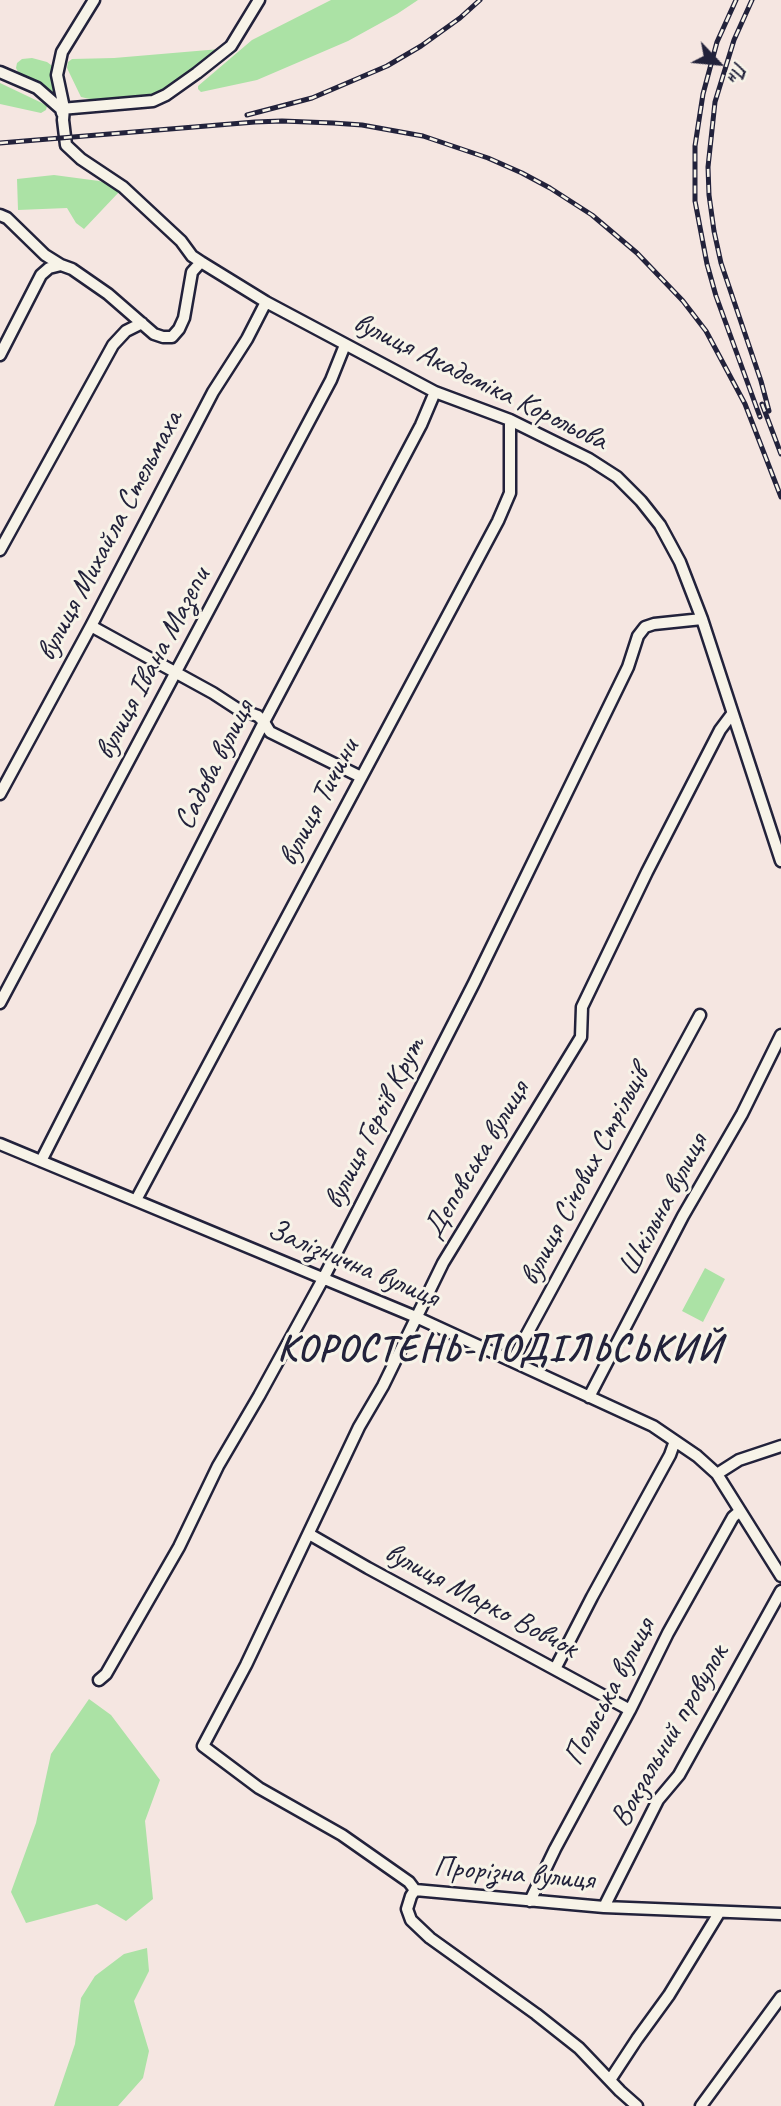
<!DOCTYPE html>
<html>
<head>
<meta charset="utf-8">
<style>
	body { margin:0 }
	#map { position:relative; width:781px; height:2106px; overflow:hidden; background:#f5e6e1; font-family:Caveat,sans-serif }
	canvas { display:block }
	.north { position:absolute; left:683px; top:28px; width:70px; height:70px; -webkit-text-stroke:5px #f7f3e8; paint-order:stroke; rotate:116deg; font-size:19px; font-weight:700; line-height:28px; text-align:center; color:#22223b }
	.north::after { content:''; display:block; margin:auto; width:24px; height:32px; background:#22223b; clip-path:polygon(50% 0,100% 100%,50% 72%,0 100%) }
</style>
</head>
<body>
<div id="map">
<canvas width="781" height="2106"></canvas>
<div class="north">Пн</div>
</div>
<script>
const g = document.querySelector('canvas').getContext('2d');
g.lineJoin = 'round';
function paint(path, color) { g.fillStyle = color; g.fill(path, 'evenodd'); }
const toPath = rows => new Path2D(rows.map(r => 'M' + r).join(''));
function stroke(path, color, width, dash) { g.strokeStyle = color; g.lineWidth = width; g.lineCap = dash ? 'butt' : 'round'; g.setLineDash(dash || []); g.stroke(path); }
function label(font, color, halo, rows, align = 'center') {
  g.font = font + ' Caveat,sans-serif'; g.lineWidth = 6; g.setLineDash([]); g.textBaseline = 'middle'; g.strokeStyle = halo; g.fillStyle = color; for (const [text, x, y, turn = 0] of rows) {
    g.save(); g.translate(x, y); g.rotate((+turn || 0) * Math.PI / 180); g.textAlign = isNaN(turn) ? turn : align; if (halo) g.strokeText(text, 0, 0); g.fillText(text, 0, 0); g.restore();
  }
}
paint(toPath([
	[331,0,418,0,397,14,348,41,257,80,201,92,198,89,198,86,252,40],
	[220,49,164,91,152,95,94,100,81,97,67,68,68,62,72,59,114,58],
	[32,58,47,62,55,68,58,98,18,72,16,68,17,63,22,59],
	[0,83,42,103,47,106,46,110,41,113,0,104],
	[54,175,99,181,111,185,119,192,84,229,76,223,67,208,18,210,17,179],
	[705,1268,725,1279,703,1322,682,1311],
	[89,1699,111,1715,160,1780,145,1821,153,1899,126,1921,97,1904,26,1923,11,1892,36,1823,51,1754],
	[147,1948,149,1971,134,2001,149,2051,143,2078,118,2106,54,2106,75,2044,81,1998,95,1976,124,1954]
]), '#abe2a5');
const minor = toPath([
	[94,0,62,52,57,75,64,108,63,120,66,145,81,159,123,187,181,241,192,256,201,262],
	[0,72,37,88,61,109,62,113],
	[61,109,153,101,166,95,197,73,231,46,259,0],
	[0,215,7,218,45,255,61,265],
	[0,355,41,275,49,268,61,265,72,269,108,294,154,334,163,337,172,337,179,329,184,318,192,272,201,262,266,302,435,392,510,420,589,459,617,477,641,501,660,525,680,562,702,619,781,861],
	[0,550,113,345,126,331,142,323],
	[91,626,213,693,236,708,258,716,264,722,270,732,361,777],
	[732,714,720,730,647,872,582,1007,581,1037,443,1263,383,1386,359,1427,246,1665,203,1746,259,1788,342,1835,409,1882,415,1890,604,1907,781,1914],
	[0,794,91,626,213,392,247,339,266,302],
	[0,1003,331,380,345,345],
	[0,1144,416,1317,653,1426,697,1456,717,1474,781,1576],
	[41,1161,264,722,421,425,435,392],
	[136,1200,498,521,510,493,510,420],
	[513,1360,700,1015],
	[589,1397,683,1216,742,1114,781,1035],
	[717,1474,739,1460,781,1446],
	[309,1534,368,1568,630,1710],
	[555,1669,592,1597,670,1455,675,1441],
	[99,1680,106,1674,179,1547,218,1466,259,1396,323,1279,474,983,628,667,638,636,645,627,654,624,702,619],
	[415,1890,411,1896,407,1909,411,1920,430,1938,536,2014,579,2048,620,2091,637,2106],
	[530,1901,555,1849,630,1710,668,1633,733,1517,740,1511],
	[604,1907,658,1800,679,1775,781,1591],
	[610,2080,637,2039,669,1995,719,1913],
	[701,2106,781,1997]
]);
stroke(minor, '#22223b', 15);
stroke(minor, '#f7f3e8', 10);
const rail = toPath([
	[736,0,717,42,703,94,695,146,695,201,707,264,716,296,760,417],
	[752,0,734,40,715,102,708,167,709,195,714,231,721,263,761,381,769,411],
	[247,115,312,98,387,66,421,46,460,18,480,0],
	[0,143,255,122,282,121,333,123,362,125,423,136,488,158,522,173,550,188,592,215,637,253,683,301,706,331,745,404,781,497],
	[762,404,781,454]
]);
stroke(rail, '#22223b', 5);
stroke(rail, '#f7f3e8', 2.5, [8]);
label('30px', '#22223b', '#f7f3e8', [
	["вулиця Академіка Корольова",480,382,26],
	["вулиця Михайла Стельмаха",110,536,-62],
	["вулиця Івана Мазепи",153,664,-62],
	["Садова вулиця",215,765,-63],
	["вулиця Тичини",319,803,-62],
	["вулиця Героїв Крут",375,1123,-63],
	["Деповська вулиця",477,1160,-59],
	["вулиця Січових Стрільців",585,1176,-62],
	["Шкільна вулиця",664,1205,-62],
	["Залізнична вулиця",353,1264,23],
	["вулиця Марко Вовчок",481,1601,28],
	["Польська вулиця",610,1692,-62],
	["Вокзальний провулок",670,1736,-60],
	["Прорізна вулиця",514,1874,5]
]);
g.letterSpacing = '2px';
label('bold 37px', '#22223b', '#f7f3e8', [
	["КОРОСТЕНЬ-ПОДІЛЬСЬКИЙ",500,1350]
]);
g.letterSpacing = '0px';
</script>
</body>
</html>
